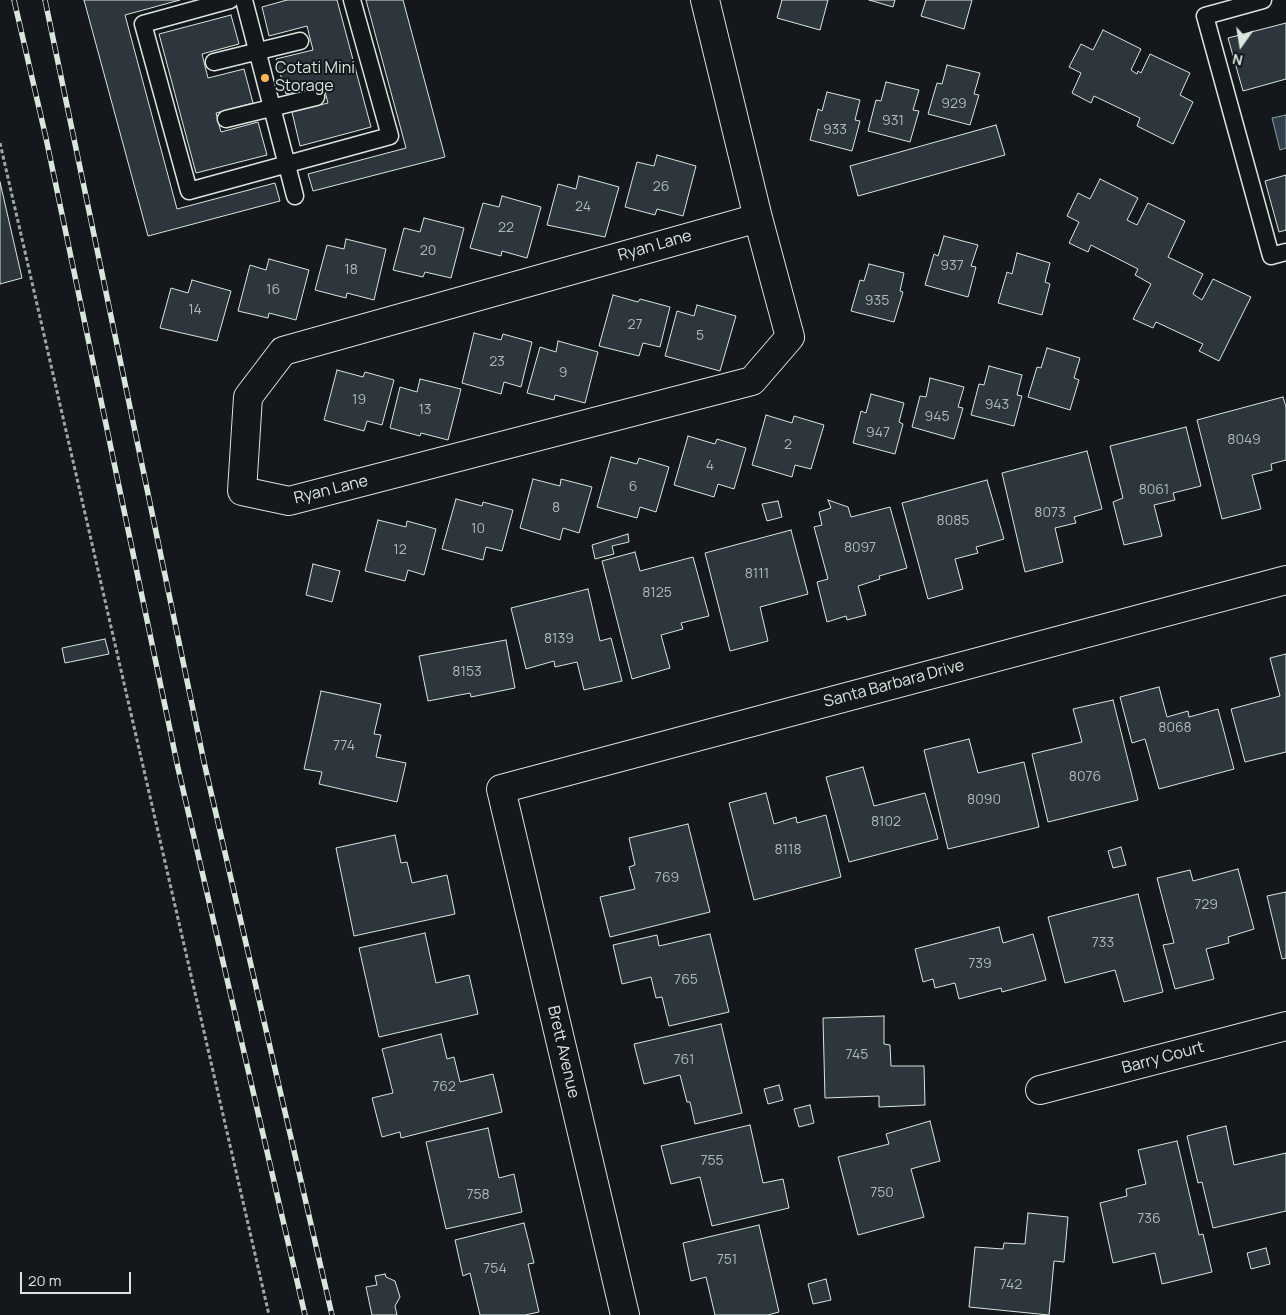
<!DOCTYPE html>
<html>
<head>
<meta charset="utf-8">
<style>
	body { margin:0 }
	#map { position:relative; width:1286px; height:1315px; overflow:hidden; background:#14181c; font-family:Manrope,sans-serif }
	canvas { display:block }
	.north { position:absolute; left:1216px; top:20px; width:50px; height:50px; -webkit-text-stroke:4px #14181c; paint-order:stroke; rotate:193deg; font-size:14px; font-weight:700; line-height:20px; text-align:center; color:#d8e6dc }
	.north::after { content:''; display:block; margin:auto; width:18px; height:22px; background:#d8e6dc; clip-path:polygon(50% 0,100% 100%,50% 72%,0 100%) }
	.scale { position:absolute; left:20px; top:1272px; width:111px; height:22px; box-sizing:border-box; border:2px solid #d8e6dc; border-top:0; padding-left:6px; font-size:15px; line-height:18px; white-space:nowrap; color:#d8e6dc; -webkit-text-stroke:4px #14181c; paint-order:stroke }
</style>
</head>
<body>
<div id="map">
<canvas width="1286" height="1315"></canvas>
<div class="north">N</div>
<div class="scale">20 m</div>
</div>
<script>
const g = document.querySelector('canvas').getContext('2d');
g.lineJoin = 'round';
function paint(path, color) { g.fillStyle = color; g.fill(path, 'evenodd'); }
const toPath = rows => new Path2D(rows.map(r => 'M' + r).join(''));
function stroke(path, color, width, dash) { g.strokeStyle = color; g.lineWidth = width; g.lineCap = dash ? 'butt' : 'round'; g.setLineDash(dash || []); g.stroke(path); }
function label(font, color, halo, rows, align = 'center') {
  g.font = font + ' Manrope,sans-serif'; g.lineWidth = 4; g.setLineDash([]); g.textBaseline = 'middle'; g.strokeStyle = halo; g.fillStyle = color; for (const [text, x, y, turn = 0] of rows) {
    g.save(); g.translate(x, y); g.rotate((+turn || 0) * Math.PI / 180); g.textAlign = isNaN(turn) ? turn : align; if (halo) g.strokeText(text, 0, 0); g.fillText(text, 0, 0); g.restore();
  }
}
const water = toPath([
	[1286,115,1286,148,1280,150,1272,118,1286,115]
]);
paint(water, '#2f3f4d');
stroke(water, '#939e99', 1);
const building = toPath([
	[84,0,180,0,125,15,177,209,275,183,280,201,148,236,84,0],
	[287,0,337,0,371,127,300,146,292,112,328,103,323,84,286,94,276,59,313,50,307,26,269,36,262,7,287,0],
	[366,0,403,0,445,157,313,191,308,174,406,148,366,0],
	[782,0,828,0,820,30,777,18,782,0],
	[869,0,895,0,893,7,869,0],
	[926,0,972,0,964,29,921,16,926,0],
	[231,15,239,44,202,54,208,78,244,69,253,103,216,113,221,132,258,122,267,155,196,173,159,34,231,15],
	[1286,23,1286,79,1243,91,1228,38,1286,23],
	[1103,30,1141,49,1131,70,1137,74,1138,71,1141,73,1150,54,1190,73,1180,95,1193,102,1173,144,1137,126,1140,118,1094,96,1091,103,1072,93,1081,73,1069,67,1081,44,1093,50,1103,30],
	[947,65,980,73,974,94,979,95,970,125,928,114,937,83,942,84,947,65],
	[886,82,919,90,913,110,919,111,910,142,868,131,876,100,881,101,886,82],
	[827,92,860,100,855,120,860,121,852,151,810,140,818,109,822,111,827,92],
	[996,125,1005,155,858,196,850,166,996,125],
	[657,155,696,166,683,216,657,209,655,215,625,207,637,162,654,166,657,155],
	[1286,175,1286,230,1279,232,1265,181,1286,175],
	[579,176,619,187,605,237,547,225,558,184,576,189,579,176],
	[1100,179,1138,198,1127,220,1137,225,1148,203,1185,221,1168,257,1203,274,1193,294,1202,300,1213,279,1251,297,1219,361,1199,351,1203,344,1156,322,1153,328,1133,319,1151,284,1135,275,1138,269,1091,245,1088,252,1069,243,1079,222,1067,216,1078,193,1090,199,1100,179],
	[0,182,22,278,0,284,0,182],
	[502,196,541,207,527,258,502,251,501,256,470,248,483,203,499,207,502,196],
	[424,218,464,228,451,278,425,272,423,277,393,270,404,228,420,232,424,218],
	[944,236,978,245,971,266,976,267,968,297,925,285,934,254,938,256,944,236],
	[346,239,386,249,374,300,347,293,346,298,315,290,327,245,344,249,346,239],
	[1017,253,1050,263,1045,282,1050,284,1042,315,998,303,1007,272,1012,274,1017,253],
	[269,259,309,270,296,320,269,313,268,318,238,311,250,265,266,270,269,259],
	[869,264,904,273,900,291,903,292,894,322,851,311,860,280,864,281,869,264],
	[192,280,231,291,217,341,160,328,171,288,188,293,192,280],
	[613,295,638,302,640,299,670,307,660,347,643,343,639,356,599,346,613,295],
	[697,305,736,316,720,371,665,356,677,311,694,316,697,305],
	[474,333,501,340,503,334,532,342,521,387,504,382,501,394,462,383,474,333],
	[558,341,598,352,585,403,555,395,554,400,527,393,540,347,556,352,558,341],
	[1047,348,1080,358,1074,378,1079,380,1070,410,1028,397,1037,367,1041,368,1047,348],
	[989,366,1022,375,1017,395,1022,396,1014,426,971,415,979,384,984,385,989,366],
	[337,370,363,377,365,372,394,380,382,425,367,421,364,431,324,420,337,370],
	[930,378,964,387,958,407,963,408,954,439,912,427,920,396,926,397,930,378],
	[420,379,461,389,448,440,421,433,420,436,390,428,400,387,417,392,420,379],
	[871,394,904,403,899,422,903,424,895,454,853,443,861,411,866,413,871,394],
	[1283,397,1286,407,1286,460,1271,464,1272,470,1252,475,1261,509,1222,519,1197,420,1283,397],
	[766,415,792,423,794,416,824,425,811,469,795,465,792,477,752,465,766,415],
	[1186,427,1201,486,1173,493,1175,500,1154,505,1162,536,1124,545,1113,502,1123,498,1110,446,1186,427],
	[688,436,715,444,717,439,746,448,734,489,718,484,714,497,674,485,688,436],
	[1087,451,1102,509,1074,517,1076,523,1055,528,1063,562,1025,572,1002,473,1087,451],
	[611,457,637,464,639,458,669,467,656,512,640,507,637,518,597,507,611,457],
	[533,479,560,486,561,479,592,487,579,533,563,528,560,540,520,528,533,479],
	[987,480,1004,539,976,547,978,553,955,559,963,589,928,599,902,503,987,480],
	[456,499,482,506,483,502,513,510,502,551,486,547,483,560,442,549,456,499],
	[828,500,848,507,851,517,890,507,907,568,879,576,880,579,858,586,866,615,847,620,846,616,827,622,817,582,828,579,814,527,822,525,819,512,831,508,828,500],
	[778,501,782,517,767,521,762,504,778,501],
	[378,520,406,527,407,521,436,529,424,575,408,570,405,581,365,571,378,520],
	[791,530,808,594,760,607,768,641,730,651,705,553,791,530],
	[628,534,629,542,612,546,614,554,595,559,592,545,628,534],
	[635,552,640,571,693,557,709,616,681,623,683,629,661,635,670,668,632,679,602,561,635,552],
	[313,564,340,571,332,602,306,595,313,564],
	[588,589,600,641,611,638,622,681,584,690,577,662,555,667,554,661,526,669,511,608,588,589],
	[105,639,109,654,65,663,62,648,105,639],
	[506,640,515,688,471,697,470,693,428,701,419,656,506,640],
	[1286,654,1286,752,1245,762,1231,709,1280,696,1270,658,1286,654],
	[1159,687,1167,717,1188,711,1189,717,1218,709,1234,769,1159,789,1145,739,1132,743,1120,697,1159,687],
	[321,691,381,704,374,734,381,735,376,757,406,763,397,802,319,784,322,772,304,769,321,691],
	[1113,700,1138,800,1048,822,1032,754,1082,742,1073,709,1113,700],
	[969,739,978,773,1024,762,1039,827,948,849,924,750,969,739],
	[863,767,874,806,925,793,938,839,849,862,826,777,863,767],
	[766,793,774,824,796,817,797,823,826,815,841,877,754,900,729,803,766,793],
	[688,824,710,912,610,937,600,897,635,889,629,867,635,865,629,838,688,824],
	[395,835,401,863,407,862,412,883,447,875,455,914,354,936,336,848,395,835],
	[1121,847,1126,865,1113,868,1108,851,1121,847],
	[1238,869,1254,929,1228,937,1229,943,1206,949,1214,979,1175,989,1163,945,1174,943,1157,878,1190,870,1193,881,1238,869],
	[1286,892,1286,958,1282,959,1267,896,1286,892],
	[1138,894,1163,992,1124,1002,1115,970,1065,983,1048,917,1138,894],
	[999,927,1003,943,1033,934,1046,980,1002,992,1001,988,959,999,955,983,935,988,933,979,923,982,915,949,999,927],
	[425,933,436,983,469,975,478,1014,379,1037,359,948,425,933],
	[710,934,729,1012,669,1026,662,997,656,998,651,977,622,984,613,945,657,935,659,946,710,934],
	[884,1016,884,1044,890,1045,891,1066,924,1066,925,1105,879,1107,879,1096,825,1098,823,1018,884,1016],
	[721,1024,742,1113,695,1124,690,1102,687,1102,680,1075,644,1084,634,1044,721,1024],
	[441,1034,447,1059,454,1057,460,1082,493,1074,502,1112,401,1138,400,1132,382,1137,372,1098,393,1093,382,1049,441,1034],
	[779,1085,783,1100,768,1104,764,1089,779,1085],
	[810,1105,814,1123,799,1127,794,1109,810,1105],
	[930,1121,940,1161,911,1169,924,1217,858,1235,838,1157,889,1144,886,1134,930,1121],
	[750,1125,763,1183,783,1179,789,1208,712,1226,700,1177,671,1184,661,1146,750,1125],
	[1226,1126,1234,1165,1286,1153,1286,1211,1213,1228,1202,1182,1198,1183,1187,1136,1226,1126],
	[488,1128,499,1178,514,1174,522,1212,446,1229,426,1142,488,1128],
	[1177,1141,1199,1235,1203,1234,1212,1272,1162,1284,1155,1253,1113,1263,1100,1203,1127,1196,1126,1189,1146,1184,1138,1150,1177,1141],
	[1028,1213,1068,1217,1064,1262,1054,1261,1049,1315,969,1307,975,1247,1003,1249,1004,1243,1025,1244,1028,1213],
	[524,1223,534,1263,528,1264,539,1312,525,1315,480,1315,470,1273,463,1276,455,1240,524,1223],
	[759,1225,779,1312,768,1315,715,1315,706,1277,691,1281,683,1243,759,1225],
	[1266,1248,1270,1264,1251,1269,1247,1253,1266,1248],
	[385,1274,386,1277,395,1281,400,1297,395,1306,397,1315,372,1315,366,1287,377,1285,375,1276,385,1274],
	[826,1279,831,1300,813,1304,808,1284,826,1279]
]);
paint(building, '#2c363c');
stroke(building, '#d8e6dc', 1);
const lane = toPath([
	[230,0,143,24,189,191,390,136,352,0],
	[244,0,295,196],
	[1263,0,1205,16,1271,256,1286,252],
	[214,62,300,41],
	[226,119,316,97]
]);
const street = toPath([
	[705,0,758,218,790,337,752,381,289,501,242,491,248,397,283,351,758,218],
	[1040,1090,1286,1026],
	[625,1315,501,789,1286,580]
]);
stroke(lane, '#d8e6dc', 19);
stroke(street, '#d8e6dc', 30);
stroke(toPath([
	[0,143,269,1315]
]), '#9da8a2', 3, [4, 2.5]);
stroke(lane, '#14181c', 16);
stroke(street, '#14181c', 28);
const rail = toPath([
	[14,0,46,138,178,768,305,1315],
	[45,0,204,762,332,1315]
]);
stroke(rail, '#d8e6dc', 5.5);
stroke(rail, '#14181c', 4, [11]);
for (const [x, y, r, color] of [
	[265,78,5,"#ffb74d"]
]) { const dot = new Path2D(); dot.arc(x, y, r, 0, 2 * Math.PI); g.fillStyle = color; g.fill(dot); stroke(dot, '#14181c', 2); }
label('14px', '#adbab4', null, [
	["929",954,104],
	["931",893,121],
	["933",835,130],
	["26",661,187],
	["24",583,207],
	["22",506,228],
	["20",428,251],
	["937",952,266],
	["18",351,270],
	["16",273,290],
	["935",877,301],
	["14",195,310],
	["27",635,325],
	["5",700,336],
	["23",497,362],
	["9",563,373],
	["19",359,400],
	["943",997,405],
	["13",425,410],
	["945",937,417],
	["947",878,433],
	["8049",1244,440],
	["2",788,445],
	["4",710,466],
	["6",633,487],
	["8061",1154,490],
	["8",556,508],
	["8073",1050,513],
	["8085",953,521],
	["10",478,529],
	["8097",860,548],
	["12",400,550],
	["8111",757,574],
	["8125",657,593],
	["8139",559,639],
	["8153",467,672],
	["8068",1175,728],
	["774",344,746],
	["8076",1085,777],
	["8090",984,800],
	["8102",886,822],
	["8118",788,850],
	["769",667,878],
	["729",1206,905],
	["733",1103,943],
	["739",980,964],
	["765",686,980],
	["745",857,1055],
	["761",684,1060],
	["762",444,1087],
	["755",712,1161],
	["750",882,1193],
	["758",478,1195],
	["736",1149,1219],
	["751",727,1260],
	["754",495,1269],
	["742",1011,1285]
]);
label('16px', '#d8e6dc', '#14181c', [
	["Cotati Mini",275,69],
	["Storage",275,87]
], 'left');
label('16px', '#d8e6dc', '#14181c', [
	["Ryan Lane",655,246,-16],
	["Ryan Lane",331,490,-14],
	["Santa Barbara Drive",894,684,-15],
	["Brett Avenue",563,1052,77],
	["Barry Court",1163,1058,-15]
]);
</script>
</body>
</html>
